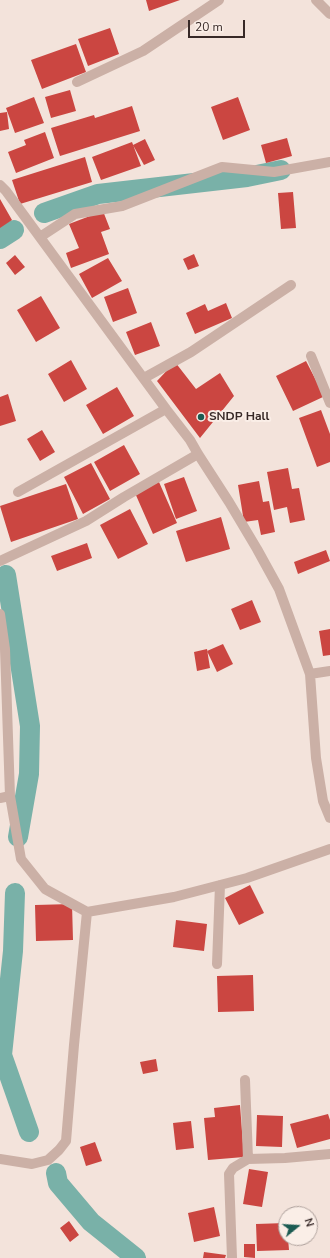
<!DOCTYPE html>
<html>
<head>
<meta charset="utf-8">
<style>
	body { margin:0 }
	#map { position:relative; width:330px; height:1258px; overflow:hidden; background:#f3e3db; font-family:"Nunito Sans",sans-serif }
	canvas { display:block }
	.north { position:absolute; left:278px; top:1206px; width:40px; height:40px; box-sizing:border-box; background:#faeee7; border:1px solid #ac9f9a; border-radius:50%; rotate:72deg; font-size:11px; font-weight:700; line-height:16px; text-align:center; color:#372927 }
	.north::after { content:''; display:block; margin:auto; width:14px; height:18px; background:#1b5b52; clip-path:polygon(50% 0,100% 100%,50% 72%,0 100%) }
	.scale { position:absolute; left:188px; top:20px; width:57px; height:18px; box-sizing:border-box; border:2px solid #372927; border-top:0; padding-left:5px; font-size:12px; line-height:14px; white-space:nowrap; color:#372927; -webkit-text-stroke:3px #faeee7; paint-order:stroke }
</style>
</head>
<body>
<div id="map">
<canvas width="330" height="1258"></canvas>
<div class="north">N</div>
<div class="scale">20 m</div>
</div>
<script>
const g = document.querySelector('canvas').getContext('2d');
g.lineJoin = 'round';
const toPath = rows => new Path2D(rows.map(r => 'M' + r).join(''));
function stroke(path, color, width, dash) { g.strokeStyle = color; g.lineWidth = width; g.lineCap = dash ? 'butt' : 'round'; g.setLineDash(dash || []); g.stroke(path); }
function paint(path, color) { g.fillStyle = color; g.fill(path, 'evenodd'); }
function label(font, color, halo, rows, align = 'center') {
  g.font = font + ' "Nunito Sans",sans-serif'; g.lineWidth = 4; g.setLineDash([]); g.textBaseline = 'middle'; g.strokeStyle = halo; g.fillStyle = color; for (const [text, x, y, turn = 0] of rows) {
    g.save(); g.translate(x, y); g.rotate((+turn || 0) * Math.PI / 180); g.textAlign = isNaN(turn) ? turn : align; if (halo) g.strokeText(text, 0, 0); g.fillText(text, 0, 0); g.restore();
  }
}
stroke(toPath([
	[44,213,98,194,247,177,281,170],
	[0,239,14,230],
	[6,575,30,726,29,774,18,837],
	[15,893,13,951,2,1055,29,1132],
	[56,1173,58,1183,91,1222,136,1258]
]), '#79b1a8', 20);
paint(toPath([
	[146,0,180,0,149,11],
	[110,28,119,54,88,66,78,39],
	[76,44,86,72,42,89,31,60],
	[70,90,76,111,51,118,45,97],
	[34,97,44,123,15,133,6,108],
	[238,97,250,130,223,140,211,107],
	[132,106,140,131,60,156,51,128,94,115,95,118],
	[7,112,9,129,0,131,0,113],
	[45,132,54,158,16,173,8,152,26,145,24,140],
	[287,138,292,156,266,163,261,145],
	[145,139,155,160,144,165,133,145],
	[132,142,141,166,101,180,92,157],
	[85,157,92,182,20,204,12,180],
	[293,192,296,228,281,229,278,193],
	[0,199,12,220,0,228],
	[103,211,110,229,101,232,109,254,71,268,66,253,79,248,69,224],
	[194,254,199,266,188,270,183,259],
	[15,255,25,267,15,275,6,263],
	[108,258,122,281,92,298,79,274],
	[128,288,137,313,113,322,104,297],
	[41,296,60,328,36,342,17,310],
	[226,303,232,318,195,334,186,313,205,304,208,311],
	[151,322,160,346,135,355,126,332],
	[71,360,87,389,64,402,48,374],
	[306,361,321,390,323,397,293,411,276,376],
	[175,362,196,389,220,373,234,396,200,438,157,381],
	[117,387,134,416,103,434,86,405],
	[8,394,16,421,0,426,0,397],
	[321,410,330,434,330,462,317,467,299,418],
	[42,430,55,452,40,461,27,439],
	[124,445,140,474,110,491,94,462],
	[91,463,110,499,83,514,64,477],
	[288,468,292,489,299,488,305,520,290,523,287,507,274,510,267,472],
	[184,477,197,511,176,519,164,484],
	[259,481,263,502,269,501,275,532,261,535,258,520,244,522,238,485],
	[159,482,177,523,153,534,135,493],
	[66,484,78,519,11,542,0,506],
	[130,509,148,544,118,559,100,525],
	[221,517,230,549,186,562,176,531],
	[87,543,92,558,57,571,51,556],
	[326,550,330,561,298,574,294,562],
	[252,600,261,622,240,630,231,609],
	[330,629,330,655,323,656,319,631],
	[223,644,233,664,217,672,207,651],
	[207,649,210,668,197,671,194,652],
	[250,885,264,913,239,925,225,898],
	[72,904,73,940,36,941,35,905],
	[176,920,207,924,204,951,173,947],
	[253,975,254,1011,218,1012,217,976],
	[156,1059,158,1071,143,1074,140,1062],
	[240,1105,244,1157,208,1160,204,1118,215,1117,214,1108],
	[328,1114,330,1120,330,1139,297,1148,290,1124],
	[257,1115,283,1116,282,1147,256,1146],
	[191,1121,194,1148,176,1150,173,1123],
	[95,1142,102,1161,86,1166,80,1147],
	[249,1169,268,1172,262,1207,243,1204],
	[214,1207,220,1236,194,1242,188,1213],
	[69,1221,79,1235,70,1242,60,1228],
	[286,1223,286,1238,288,1238,289,1250,257,1251,256,1224],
	[244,1244,255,1244,255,1258,244,1257],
	[204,1252,226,1255,225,1258,203,1258]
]), '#cb4641');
stroke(toPath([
	[316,0,330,14],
	[77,82,143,51,219,0],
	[0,185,6,191,166,409,190,440,198,454,229,502,257,549,279,589,310,674,330,671],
	[40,237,75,214,122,206,222,167,274,172,330,162],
	[311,356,330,403],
	[144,378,191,352,291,285],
	[18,492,166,409],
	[0,561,86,521,124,497,198,454],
	[0,614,5,649,10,796],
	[310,674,316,758,323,801,330,818],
	[0,798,10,796,21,859,45,889,87,912],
	[217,964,220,885],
	[245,1080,248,1159],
	[0,1159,32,1164,48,1160,59,1150,66,1141,74,1045,87,912,174,897,247,878,330,849],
	[232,1258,229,1174,233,1168,248,1159,285,1158,330,1154]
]), '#cbb0a6', 10);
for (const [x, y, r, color] of [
	[201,417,4,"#1b5b52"]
]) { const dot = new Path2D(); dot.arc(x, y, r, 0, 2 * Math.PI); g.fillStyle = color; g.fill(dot); stroke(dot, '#faeee7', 1.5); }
label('bold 12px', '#372927', '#faeee7', [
	["SNDP Hall",209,417]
], 'left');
</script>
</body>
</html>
